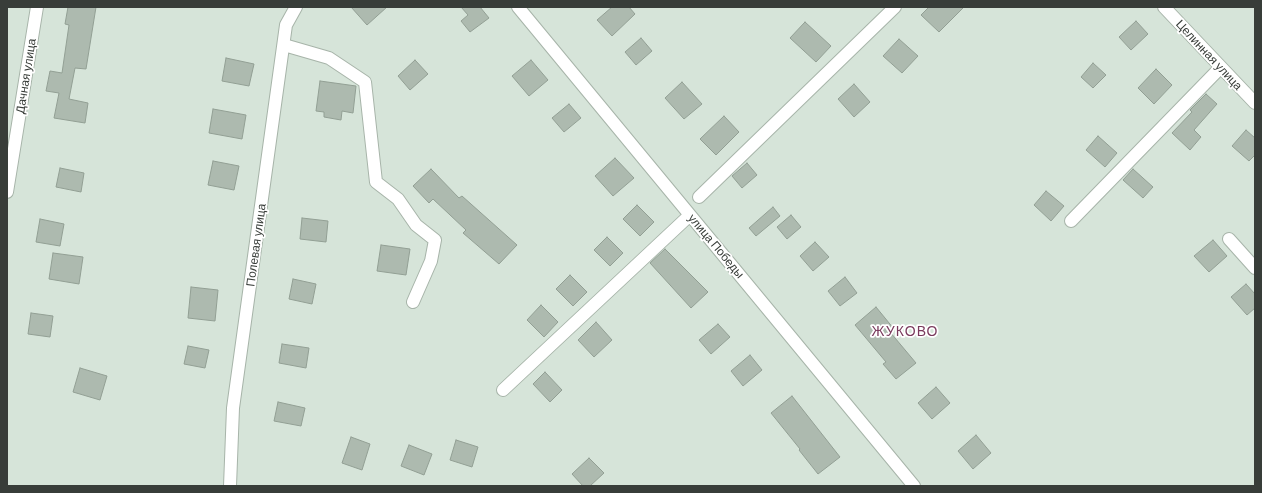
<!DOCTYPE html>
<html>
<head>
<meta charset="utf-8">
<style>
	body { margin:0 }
	#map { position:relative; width:1262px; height:493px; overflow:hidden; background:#d6e4d9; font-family:Barlow,sans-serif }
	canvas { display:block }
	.frame { position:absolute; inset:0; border:8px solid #383d39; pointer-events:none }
</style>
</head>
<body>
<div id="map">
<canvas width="1262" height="493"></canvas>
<div class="frame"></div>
</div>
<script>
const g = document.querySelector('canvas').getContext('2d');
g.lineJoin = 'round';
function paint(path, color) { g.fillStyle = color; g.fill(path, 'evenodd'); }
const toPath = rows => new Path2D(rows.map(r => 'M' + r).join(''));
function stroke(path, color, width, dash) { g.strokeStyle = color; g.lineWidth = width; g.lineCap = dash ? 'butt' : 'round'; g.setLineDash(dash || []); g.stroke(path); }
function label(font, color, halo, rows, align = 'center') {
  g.font = font + ' Barlow,sans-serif'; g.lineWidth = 3.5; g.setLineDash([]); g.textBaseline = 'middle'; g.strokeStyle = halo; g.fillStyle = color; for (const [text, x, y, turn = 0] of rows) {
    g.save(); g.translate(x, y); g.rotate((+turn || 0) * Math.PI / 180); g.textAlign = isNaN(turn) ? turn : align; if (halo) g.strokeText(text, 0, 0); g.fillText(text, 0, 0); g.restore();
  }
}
const building = toPath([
	[68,7,96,7,86,69,75,68,69,99,88,103,85,123,54,118,59,93,46,91,50,71,62,73,69,25,65,24,68,7],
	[351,7,387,7,367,25,351,7],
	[461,7,480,7,489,18,470,32,461,21,468,15,461,7],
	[612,7,629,7,635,14,612,36,597,20,612,7],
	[929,7,964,7,939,32,921,15,929,7],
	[1136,21,1148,34,1131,50,1119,37,1136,21],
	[805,22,831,46,816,62,790,38,805,22],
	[641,38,652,51,636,65,625,52,641,38],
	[899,39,918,56,902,73,883,56,899,39],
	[226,58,254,64,249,86,222,81,226,58],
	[415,60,428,74,410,90,398,76,415,60],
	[531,60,548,80,529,96,512,76,531,60],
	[1093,63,1106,75,1093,88,1081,77,1093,63],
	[1156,69,1172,85,1154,104,1138,88,1156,69],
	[320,81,356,86,353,113,342,111,341,120,324,117,324,112,316,111,320,81],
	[682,82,702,104,684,119,665,98,682,82],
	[854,84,870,102,854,117,838,99,854,84],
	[1206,94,1217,104,1194,130,1201,137,1190,150,1172,133,1192,112,1190,110,1206,94],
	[569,104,581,118,564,132,552,118,569,104],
	[213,109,246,115,242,139,209,133,213,109],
	[724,116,739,132,716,155,700,139,724,116],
	[1246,130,1255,138,1255,155,1249,161,1232,146,1246,130],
	[1098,136,1117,153,1105,167,1086,150,1098,136],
	[615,158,634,178,613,196,595,176,615,158],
	[213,161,239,166,234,190,208,185,213,161],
	[747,163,757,175,742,188,732,176,747,163],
	[60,168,84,173,81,192,56,187,60,168],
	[431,169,459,198,462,196,517,245,499,264,463,233,466,230,433,199,429,203,413,186,431,169],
	[1133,169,1153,187,1143,198,1123,180,1133,169],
	[1046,191,1064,206,1051,221,1034,205,1046,191],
	[637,205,654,222,640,236,623,219,637,205],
	[773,207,780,216,756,236,749,228,773,207],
	[791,215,801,227,787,239,777,227,791,215],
	[302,218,328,221,326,242,300,239,302,218],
	[40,219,64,224,60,246,36,242,40,219],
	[607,237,623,253,610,266,594,250,607,237],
	[1213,240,1227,256,1209,272,1194,256,1213,240],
	[815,242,829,257,813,271,800,256,815,242],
	[381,245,410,249,406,275,377,271,381,245],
	[665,249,708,292,691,308,650,263,665,249],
	[53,253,83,257,79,284,49,279,53,253],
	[570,275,587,292,573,306,556,289,570,275],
	[845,277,857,293,840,306,828,291,845,277],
	[293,279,316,284,312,304,289,299,293,279],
	[1246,284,1255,294,1255,308,1247,315,1231,297,1246,284],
	[191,287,218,290,215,321,188,318,191,287],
	[541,305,558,322,544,337,527,320,541,305],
	[876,307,894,329,890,332,916,363,896,379,883,364,886,362,855,325,876,307],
	[31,313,53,316,50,337,28,334,31,313],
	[596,322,612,340,594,357,578,340,596,322],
	[718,324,730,337,711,354,699,340,718,324],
	[282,344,309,348,306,368,279,363,282,344],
	[188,346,209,350,205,368,184,364,188,346],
	[750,355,762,370,743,386,731,371,750,355],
	[80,368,107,376,100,400,73,392,80,368],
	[545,372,562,390,550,402,533,384,545,372],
	[936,387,950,403,932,419,918,403,936,387],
	[792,396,840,457,818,474,799,450,800,449,771,413,792,396],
	[278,402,305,408,301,426,274,421,278,402],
	[976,435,991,453,973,469,958,451,976,435],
	[351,437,370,444,362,470,342,463,351,437],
	[456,440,478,447,472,467,450,460,456,440],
	[409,445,432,454,424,475,401,466,409,445],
	[589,458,604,473,590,486,583,486,572,474,589,458]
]);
paint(building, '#adbaaf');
stroke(building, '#929f94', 1);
const minor = toPath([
	[518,7,914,486],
	[1164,7,1255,103],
	[284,45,329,58,365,82,376,182,398,199,416,225,435,240,431,261,413,302],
	[7,192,37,7],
	[699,197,895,7],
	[1071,221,1221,67],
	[1229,239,1255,268],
	[503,390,690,215],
	[230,486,233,408,286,25,296,7]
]);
stroke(minor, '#a7b4a9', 14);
stroke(minor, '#fff', 12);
label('12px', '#383d39', '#fff', [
	["Целинная улица",1209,55,47],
	["Дачная улица",26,76,-81],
	["Полевая улица",256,245,-82],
	["улица Победы",716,246,50]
]);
g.letterSpacing = '1px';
label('14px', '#79395c', '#fff', [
	["ЖУКОВО",905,331]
]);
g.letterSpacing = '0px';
</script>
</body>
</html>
